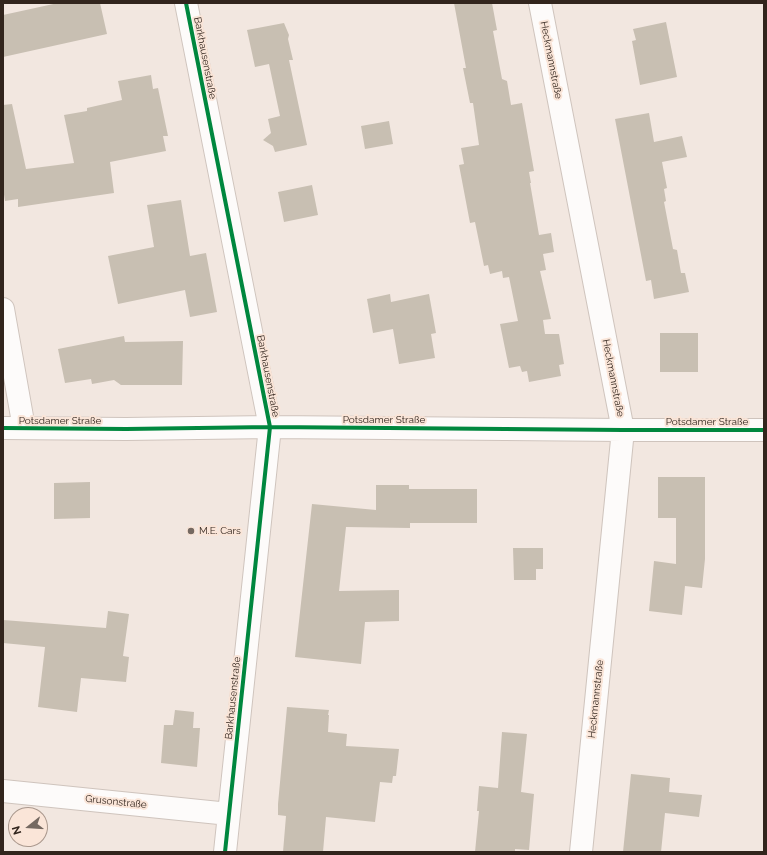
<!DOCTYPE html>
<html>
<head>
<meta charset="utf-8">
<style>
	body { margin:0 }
	#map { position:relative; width:767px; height:855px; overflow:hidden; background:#f2e7e0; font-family:Raleway,sans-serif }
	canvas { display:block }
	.frame { position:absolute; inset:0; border:4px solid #32251d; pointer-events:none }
	.north { position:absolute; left:8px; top:807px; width:40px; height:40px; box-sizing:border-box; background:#fae5d8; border:1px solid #aa988d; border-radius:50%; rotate:253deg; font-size:11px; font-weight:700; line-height:16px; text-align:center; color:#32251d }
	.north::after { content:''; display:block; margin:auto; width:14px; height:18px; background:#756961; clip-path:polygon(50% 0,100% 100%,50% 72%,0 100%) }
</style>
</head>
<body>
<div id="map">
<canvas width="767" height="855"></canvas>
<div class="frame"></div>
<div class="north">N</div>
</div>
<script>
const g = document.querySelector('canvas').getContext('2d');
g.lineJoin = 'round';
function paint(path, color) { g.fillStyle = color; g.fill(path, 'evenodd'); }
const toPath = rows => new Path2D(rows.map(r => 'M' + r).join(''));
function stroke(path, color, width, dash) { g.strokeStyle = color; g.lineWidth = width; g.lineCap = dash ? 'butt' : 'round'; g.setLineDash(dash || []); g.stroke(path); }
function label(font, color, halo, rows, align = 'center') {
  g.font = font + ' Raleway,sans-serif'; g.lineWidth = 4; g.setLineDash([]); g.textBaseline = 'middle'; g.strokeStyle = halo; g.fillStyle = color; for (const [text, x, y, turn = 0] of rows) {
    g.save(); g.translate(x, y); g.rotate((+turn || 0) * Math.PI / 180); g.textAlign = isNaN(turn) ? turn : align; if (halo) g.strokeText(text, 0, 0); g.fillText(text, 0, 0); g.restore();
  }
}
paint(toPath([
	[58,3,100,3,107,34,3,57,3,15],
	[454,3,492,3,497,30,493,31,502,79,507,81,511,105,522,103,534,171,529,172,531,183,530,183,539,235,551,233,554,252,543,254,546,270,540,271,551,319,543,320,545,334,559,334,564,364,559,365,561,376,529,382,527,371,522,372,520,366,509,368,500,324,518,321,509,277,503,278,502,271,490,274,488,265,484,266,475,222,470,223,459,165,464,164,461,148,479,145,473,103,470,103,463,68,466,68],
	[666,22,677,77,640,85,632,41,636,40,633,29],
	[284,23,289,35,288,39,293,60,289,60,307,145,275,152,273,146,263,140,271,133,268,119,280,116,269,64,255,67,247,30],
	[151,75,153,89,158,88,168,136,163,136,166,151,110,162,114,193,18,207,18,199,5,201,3,188,3,105,12,104,26,169,74,163,64,115,87,111,87,108,122,100,118,81],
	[649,113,654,142,682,136,687,157,662,162,667,188,664,189,666,201,664,202,673,249,677,250,681,273,685,273,689,292,654,299,651,280,646,281,615,119],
	[389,121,393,144,365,149,361,126],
	[312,185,318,215,284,222,278,192],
	[181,200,190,256,206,253,217,312,190,317,185,290,118,304,108,256,154,247,147,205],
	[390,294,391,302,429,294,436,333,431,334,435,358,399,364,393,329,373,333,367,299],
	[660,333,698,333,698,372,660,372],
	[124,336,125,342,183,341,182,385,121,385,114,380,92,384,91,379,65,383,58,349],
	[658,477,705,477,705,559,702,588,685,586,682,615,649,611,654,561,676,564,676,518,658,518],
	[90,482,90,518,54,519,54,483],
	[376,485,409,485,409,489,477,489,477,523,410,523,410,528,346,527,339,591,399,590,399,621,365,622,361,664,295,657,312,504,376,510],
	[513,548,543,548,543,569,536,569,536,580,514,580],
	[108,611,129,614,123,656,129,657,126,682,81,678,77,712,38,707,45,647,3,643,3,620,106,628],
	[287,707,329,710,328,715,329,715,328,732,347,734,346,746,399,749,396,776,393,776,392,783,380,782,375,822,326,817,323,852,283,852,286,816,278,815,278,804],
	[175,710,194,712,193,728,200,728,197,767,161,763,164,725,173,725],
	[502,732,527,734,521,792,534,794,529,850,515,849,515,852,475,852,479,811,477,811,479,786,498,788],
	[631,774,670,778,669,792,702,795,699,817,665,813,661,852,623,852]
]), '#c8bfb2');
const minor = toPath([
	[186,3,270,427,225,852],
	[540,3,623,430,581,852],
	[3,309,24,428],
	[3,428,126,429,270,427,623,430,764,430],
	[3,791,229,814]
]);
stroke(minor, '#cfc4bd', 24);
stroke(minor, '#fdfbfa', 22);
stroke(toPath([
	[186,3,270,427,225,852],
	[3,428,126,429,270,427,623,430,764,430]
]), '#00873e', 4);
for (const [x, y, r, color] of [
	[191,531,4,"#756961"]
]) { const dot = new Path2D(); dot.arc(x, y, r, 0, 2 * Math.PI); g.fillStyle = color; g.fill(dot); stroke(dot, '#fae5d8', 1.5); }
label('10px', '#32251d', '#fae5d8', [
	["Barkhausenstraße",205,58,79],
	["Heckmannstraße",551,60,79],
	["Barkhausenstraße",268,376,79],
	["Heckmannstraße",613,378,79],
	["Potsdamer Straße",384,420],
	["Potsdamer Straße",60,421],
	["Potsdamer Straße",707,422],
	["Barkhausenstraße",233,698,-84],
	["Heckmannstraße",596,699,-84],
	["Grusonstraße",116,802,6]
]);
label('10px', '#32251d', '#fae5d8', [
	["M.E. Cars",199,531]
], 'left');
</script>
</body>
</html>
